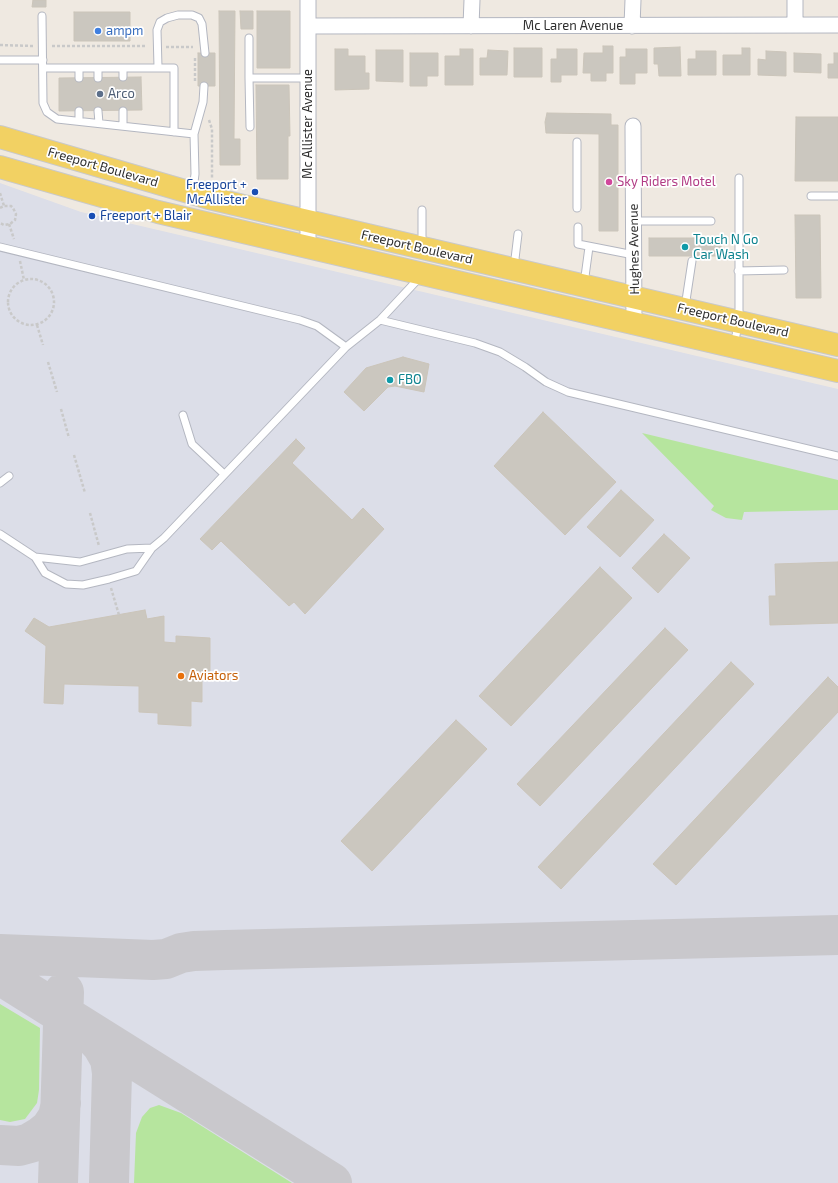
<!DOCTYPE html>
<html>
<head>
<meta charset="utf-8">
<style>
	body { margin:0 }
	canvas { display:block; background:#efe9e1 }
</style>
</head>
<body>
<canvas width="838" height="1183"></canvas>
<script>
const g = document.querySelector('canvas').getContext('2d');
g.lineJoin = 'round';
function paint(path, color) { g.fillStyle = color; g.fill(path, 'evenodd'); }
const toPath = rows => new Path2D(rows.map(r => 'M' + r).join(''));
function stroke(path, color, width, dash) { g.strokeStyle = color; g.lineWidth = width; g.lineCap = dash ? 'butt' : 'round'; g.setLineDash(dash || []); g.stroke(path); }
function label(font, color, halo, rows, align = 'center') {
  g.font = font + ' "Exo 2",sans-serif'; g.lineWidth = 3.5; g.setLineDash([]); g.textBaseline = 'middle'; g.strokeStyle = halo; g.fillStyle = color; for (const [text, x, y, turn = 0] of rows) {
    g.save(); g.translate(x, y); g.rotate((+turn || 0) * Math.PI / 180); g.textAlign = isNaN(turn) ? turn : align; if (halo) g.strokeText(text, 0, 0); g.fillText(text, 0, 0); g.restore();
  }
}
paint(toPath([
	[0,183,81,212,838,389,838,1183,0,1183]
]), '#dcdee8');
paint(toPath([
	[642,433,838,480,838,510,744,512,742,520,726,518,711,510,714,506],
	[0,1004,40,1028,39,1090,37,1103,25,1119,10,1122,0,1120],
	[159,1105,181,1113,292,1183,134,1183,136,1133,142,1117,150,1108]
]), '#b6e59e');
stroke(toPath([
	[0,954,153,960,166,959,181,953,194,951,225,950,838,935],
	[0,975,332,1183],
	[88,1032,93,1035,102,1045,110,1059,112,1073,109,1183],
	[0,1145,19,1146,30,1143,40,1137,50,1129,58,1117,61,1103],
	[58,1183,64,992]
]), '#c9c8cc', 40);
const building = toPath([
	[33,0,46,0,46,7,32,7,33,0],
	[219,11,235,11,234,139,240,139,240,165,220,165,219,11],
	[240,11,253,11,253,29,241,29,240,11],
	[257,11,290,11,290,68,257,68,257,11],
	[74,12,130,12,130,41,74,41,74,12],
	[603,46,613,46,613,73,606,73,606,81,591,81,591,73,583,73,584,53,603,53,603,46],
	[680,47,681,76,659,76,658,64,654,64,654,48,680,47],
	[514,48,542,48,542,77,514,77,514,48],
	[742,48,750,48,750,75,723,75,723,55,742,55,742,48],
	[335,49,348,49,348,56,365,56,365,73,369,73,369,89,335,90,335,49],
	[460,49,473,49,473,85,445,85,445,56,460,56,460,49],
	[557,49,577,49,577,75,561,75,561,82,551,82,551,59,557,59,557,49],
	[626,49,647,49,647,73,635,73,635,84,620,84,620,57,626,57,626,49],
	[376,50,403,50,403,82,376,81,376,50],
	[488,50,508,51,507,75,480,75,480,58,487,58,488,50],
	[696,51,716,51,716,75,688,75,688,59,696,59,696,51],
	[766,51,786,52,786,76,758,75,758,59,766,60,766,51],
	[198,53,215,53,215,86,198,86,198,53],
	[410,53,438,53,438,76,427,76,427,86,410,86,410,53],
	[794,53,821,54,821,73,794,72,794,53],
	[834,53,838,53,838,78,828,78,828,64,834,64,834,53],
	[141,77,142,110,59,111,59,78,141,77],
	[256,85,289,85,290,136,288,136,288,179,257,179,256,85],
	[547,113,611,114,611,125,618,125,618,231,599,231,599,134,546,133,545,122,547,113],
	[796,117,838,117,838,181,795,181,796,117],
	[795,215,820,215,821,298,796,298,795,215],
	[649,238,721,238,721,256,649,256,649,238],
	[403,357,429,364,424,392,395,386,388,387,364,411,344,392,366,368,403,357],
	[543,412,616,482,565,535,494,466,543,412],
	[296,439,305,448,292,463,352,520,363,508,384,529,305,614,294,602,289,606,221,541,212,550,200,539,296,439],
	[621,490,654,520,620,557,587,527,621,490],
	[664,534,690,558,658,593,632,568,664,534],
	[838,562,838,623,770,625,769,596,776,596,775,564,838,562],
	[600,567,632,598,511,726,479,696,600,567],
	[145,610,147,619,164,616,164,642,176,643,176,636,210,638,210,674,202,673,202,702,191,701,191,726,158,724,158,713,139,712,139,686,64,684,63,704,44,703,46,646,25,631,34,618,49,627,145,610],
	[665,628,688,650,540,806,517,784,665,628],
	[731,662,754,684,561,889,538,867,731,662],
	[828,677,838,687,838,712,676,885,653,864,828,677],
	[456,720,487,749,372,871,341,841,456,720]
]);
paint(building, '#cbc7bf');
stroke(building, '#cbc5ba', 1);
const service = toPath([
	[42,16,43,103,47,112,57,119,194,134,195,174,193,190],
	[249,38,249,78,308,78],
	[0,60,43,60],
	[158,67,157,30,160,22,167,18,178,15,192,15,199,18,202,24,205,53],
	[43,68,174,68,174,132],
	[79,68,79,78],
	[98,68,98,78],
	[123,68,123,77],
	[249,78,250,127],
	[79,111,79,121],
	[98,111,99,123],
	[123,126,123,111],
	[194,134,203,102,204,86],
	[811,196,838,196],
	[577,208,577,142],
	[422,210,422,246],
	[633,221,711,221],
	[578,227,578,244,634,255],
	[0,247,300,320,317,326,346,347],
	[514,267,518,234],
	[738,271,784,270],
	[584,284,589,247],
	[685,307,692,261],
	[380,320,475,343,500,352,525,367,546,382,568,392,838,456],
	[734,344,739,322,739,178],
	[183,415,192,444,224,474],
	[0,483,9,476],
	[0,534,35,557,45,573,66,584,83,585,109,579,136,571,152,548,164,538,346,347,380,320,420,277],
	[35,557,80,562,127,549,152,548]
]);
const minor = toPath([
	[795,25,795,0],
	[308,26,838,25],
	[471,26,472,0],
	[632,26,633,0],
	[633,126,634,324],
	[308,247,308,0]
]);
const primary = toPath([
	[0,137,209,198,838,345],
	[0,167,158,212,838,371]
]);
stroke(service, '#b4b7c1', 9);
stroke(minor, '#b4b7c1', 17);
stroke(primary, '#c9c9c9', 24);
stroke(toPath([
	[0,45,33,46],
	[52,46,147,46],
	[166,47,193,47],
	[195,81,195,58],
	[209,120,212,129,212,179],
	[0,193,4,206],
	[0,208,4,206,11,206,13,208,16,214,15,220,10,224,4,225,0,223],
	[9,224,14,239],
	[20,261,24,280],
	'8 302a23 23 0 1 1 46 0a23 23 0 1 1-46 0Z',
	[37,325,43,345],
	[48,362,57,392],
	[61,409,69,438],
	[74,455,85,493],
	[90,513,99,546],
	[111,588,119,615]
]), '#c9c9c9', 2.5, [3, 2]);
stroke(service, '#fff', 7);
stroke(minor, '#fff', 15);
stroke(primary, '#f2d163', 22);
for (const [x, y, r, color] of [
	[98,31,4,"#3f7fe0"],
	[100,94,4,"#5c6f8a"],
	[609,182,4,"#d1479c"],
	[255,192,4,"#1a4fb4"],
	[92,216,4,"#1a4fb4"],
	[685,247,4,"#0f9aa8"],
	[390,380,4,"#0f9aa8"],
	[181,676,4,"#e8710a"]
]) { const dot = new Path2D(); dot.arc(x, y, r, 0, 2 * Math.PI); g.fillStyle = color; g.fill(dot); stroke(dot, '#fff', 1.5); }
label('13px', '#2e2e2e', '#fff', [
	["Mc Laren Avenue",573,26],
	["Mc Allister Avenue",308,124,-90],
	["Freeport Boulevard",103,167,16],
	["Freeport Boulevard",417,247,13],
	["Hughes Avenue",634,249,-91],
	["Freeport Boulevard",733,320,13]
]);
label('13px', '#366cbe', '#fff', [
	["ampm",106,31]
], 'left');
label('13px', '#4e5e75', '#fff', [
	["Arco",108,94]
], 'left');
label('13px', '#b23c85', '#fff', [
	["Sky Riders Motel",617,182]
], 'left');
label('13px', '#164399', '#fff', [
	["Freeport +",247,185],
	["McAllister",247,200],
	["Freeport + Blair",100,216,"left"]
], 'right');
label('13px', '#0d838f', '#fff', [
	["Touch N Go",693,240],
	["Car Wash",693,255],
	["FBO",398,380]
], 'left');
label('13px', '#c56008', '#fff', [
	["Aviators",189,676]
], 'left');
</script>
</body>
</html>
